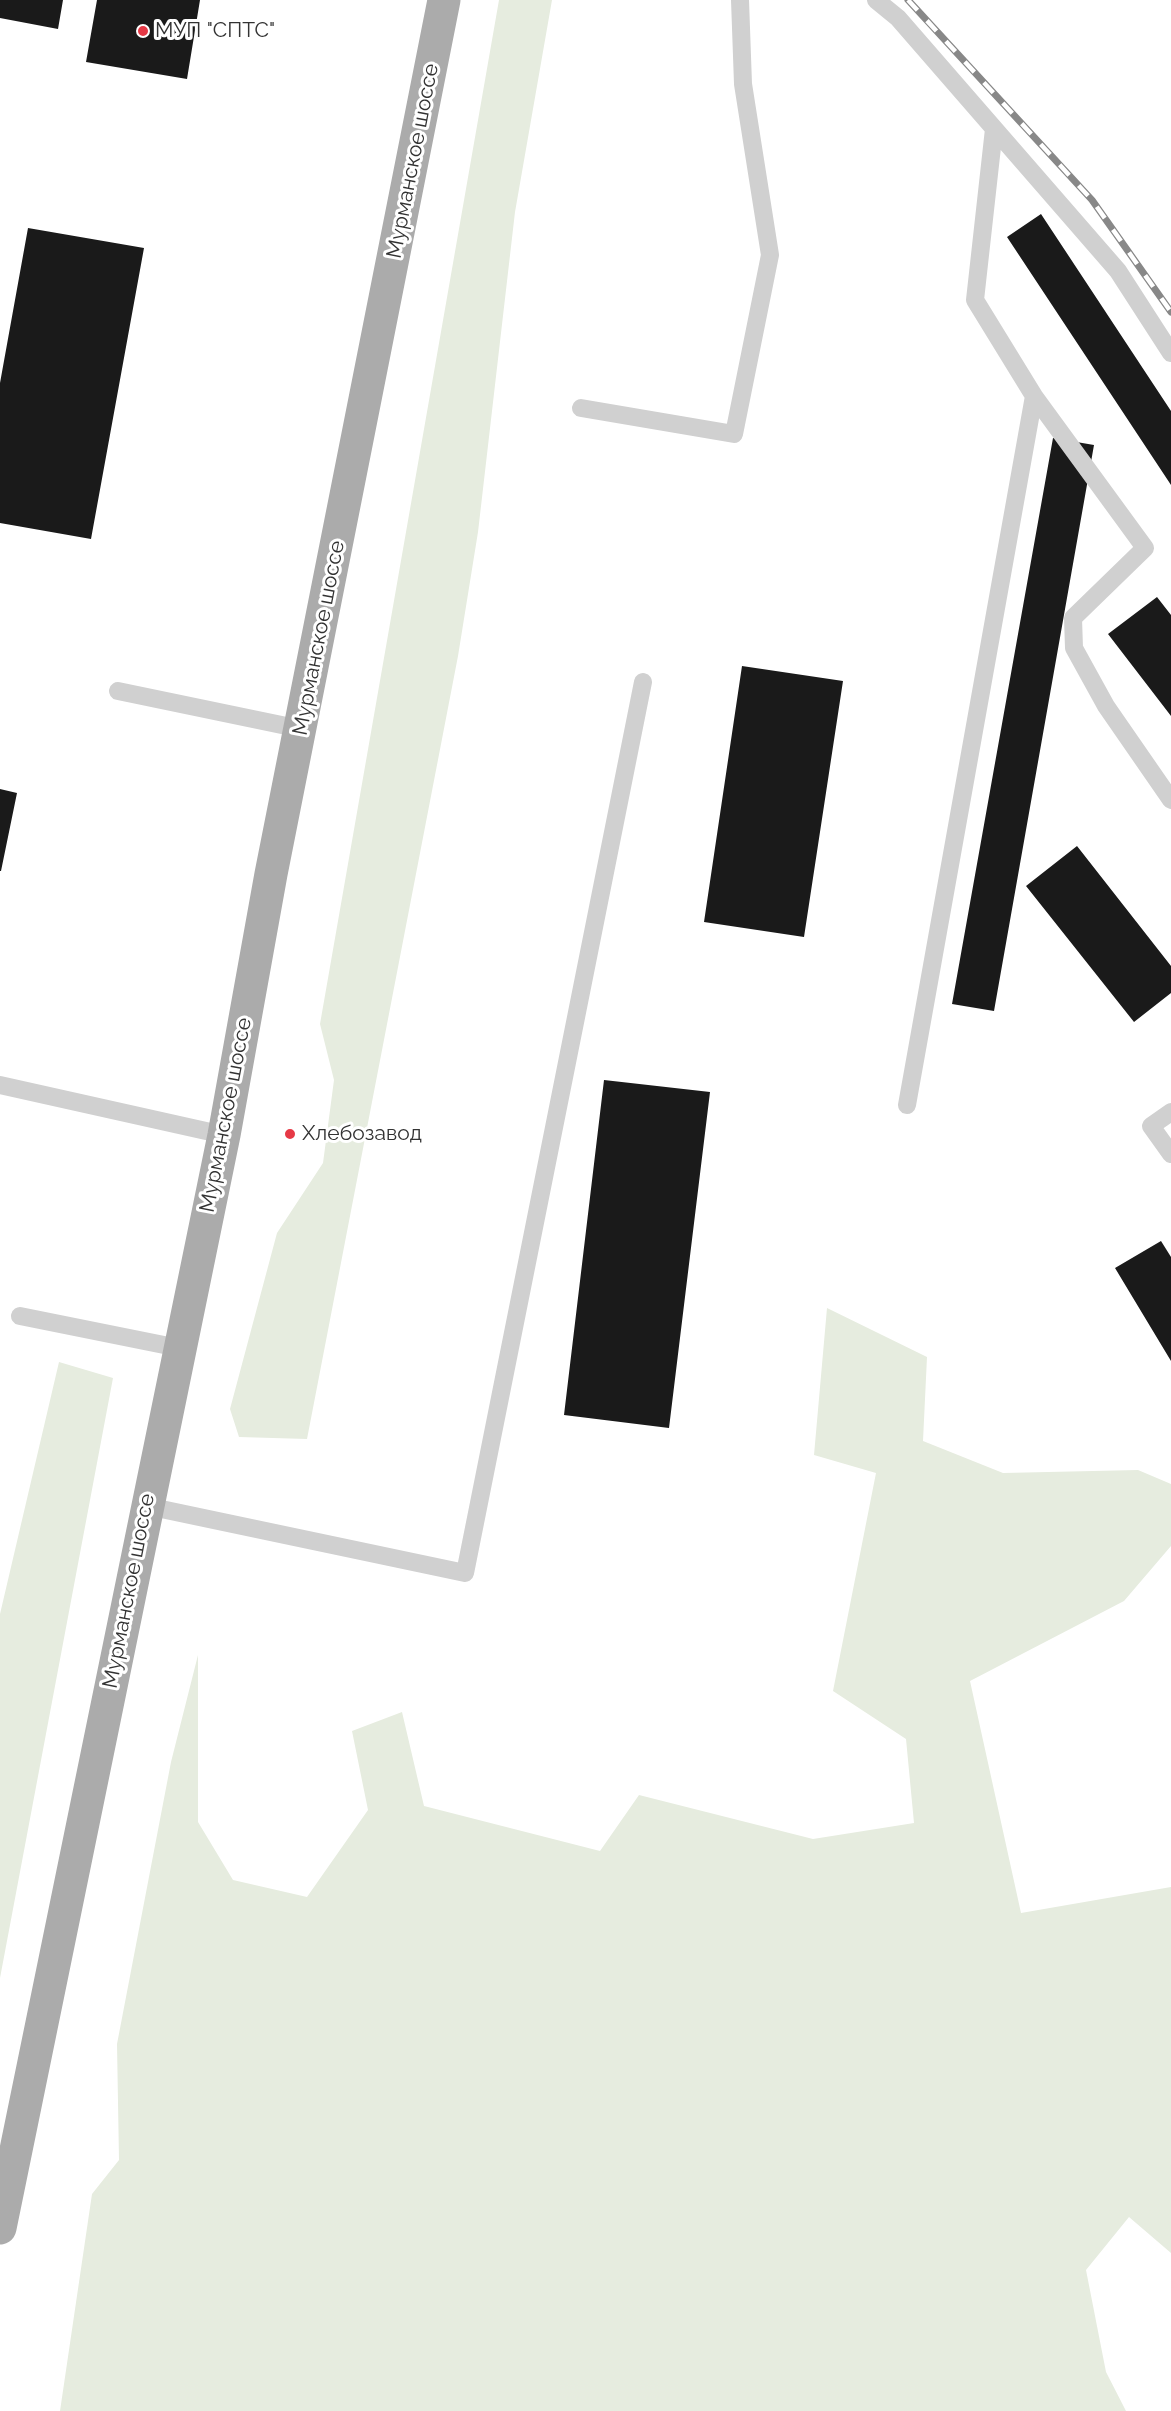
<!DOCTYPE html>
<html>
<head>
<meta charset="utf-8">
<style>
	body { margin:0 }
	canvas { display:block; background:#fff }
</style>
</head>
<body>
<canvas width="1171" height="2411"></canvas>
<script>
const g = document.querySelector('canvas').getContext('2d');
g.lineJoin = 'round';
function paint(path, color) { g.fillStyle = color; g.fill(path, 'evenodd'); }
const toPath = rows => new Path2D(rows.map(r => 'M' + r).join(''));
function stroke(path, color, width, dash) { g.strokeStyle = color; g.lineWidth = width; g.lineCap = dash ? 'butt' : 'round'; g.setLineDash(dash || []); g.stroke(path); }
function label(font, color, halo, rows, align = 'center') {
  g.font = font + ' Raleway,sans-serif'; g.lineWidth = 6; g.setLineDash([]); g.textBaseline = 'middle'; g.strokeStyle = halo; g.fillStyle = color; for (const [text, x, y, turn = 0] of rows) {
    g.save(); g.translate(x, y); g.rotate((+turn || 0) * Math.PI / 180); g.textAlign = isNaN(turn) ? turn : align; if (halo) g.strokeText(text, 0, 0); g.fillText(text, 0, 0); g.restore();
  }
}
paint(toPath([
	[499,0,552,0,515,212,478,532,458,656,307,1439,239,1437,230,1409,277,1233,323,1163,334,1080,320,1024],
	[827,1308,927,1357,923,1441,1003,1473,1138,1470,1171,1484,1171,1546,1124,1601,970,1681,1021,1913,1171,1887,1171,2253,1129,2217,1086,2270,1106,2372,1126,2411,60,2411,92,2194,119,2160,117,2044,171,1762,198,1655,198,1822,233,1880,307,1897,368,1810,352,1731,402,1712,424,1806,600,1851,639,1795,813,1839,914,1823,906,1739,833,1691,876,1473,814,1455],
	[59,1362,113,1378,0,1978,0,1614]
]), '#e6ecdf');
paint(toPath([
	[0,0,63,0,58,29,0,18],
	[97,0,200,0,187,79,86,62],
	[1041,214,1171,411,1171,485,1007,237],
	[28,228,144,248,91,539,0,523,0,383],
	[1053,438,1094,445,994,1011,952,1004],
	[1157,597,1171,615,1171,716,1108,634],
	[742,666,843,681,804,937,704,922],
	[0,789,17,793,1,871,0,871],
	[1077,846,1171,966,1171,993,1134,1022,1026,886],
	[604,1080,710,1092,669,1428,564,1415],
	[1161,1241,1171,1257,1171,1361,1115,1268]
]), '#1a1a1a');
stroke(toPath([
	[876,0,898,18,1118,271,1171,353],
	[1034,396,1145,548,1073,618,1074,648,1106,706,1171,800],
	[581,408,734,434,770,255,743,84,740,0],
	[118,691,301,729],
	[0,1085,224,1135],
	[907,1105,1034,396,975,300,994,129],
	[1171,1112,1151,1126,1171,1154],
	[20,1316,179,1348],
	[147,1506,465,1573,643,682]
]), '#d0d0d0', 18);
stroke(toPath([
	[0,2228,224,1135,271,874,444,0]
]), '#ababab', 33);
const rail = toPath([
	[908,0,1092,200,1171,312]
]);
stroke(rail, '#888', 7);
stroke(rail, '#fff', 4.5, [14]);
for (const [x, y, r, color] of [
	[143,31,6,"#e63946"],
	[290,1134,6,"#e63946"]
]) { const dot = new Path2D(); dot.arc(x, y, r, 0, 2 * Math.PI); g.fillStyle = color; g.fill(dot); stroke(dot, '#fff', 2); }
label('21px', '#333', '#fff', [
	["МУП \"СПТС\"",155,31],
	["Хлебозавод",302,1134]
], 'left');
label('21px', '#333', '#fff', [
	["Мурманское шоссе",413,161,-79],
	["Мурманское шоссе",319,638,-79],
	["Мурманское шоссе",226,1115,-79],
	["Мурманское шоссе",129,1591,-79]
]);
</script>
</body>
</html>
